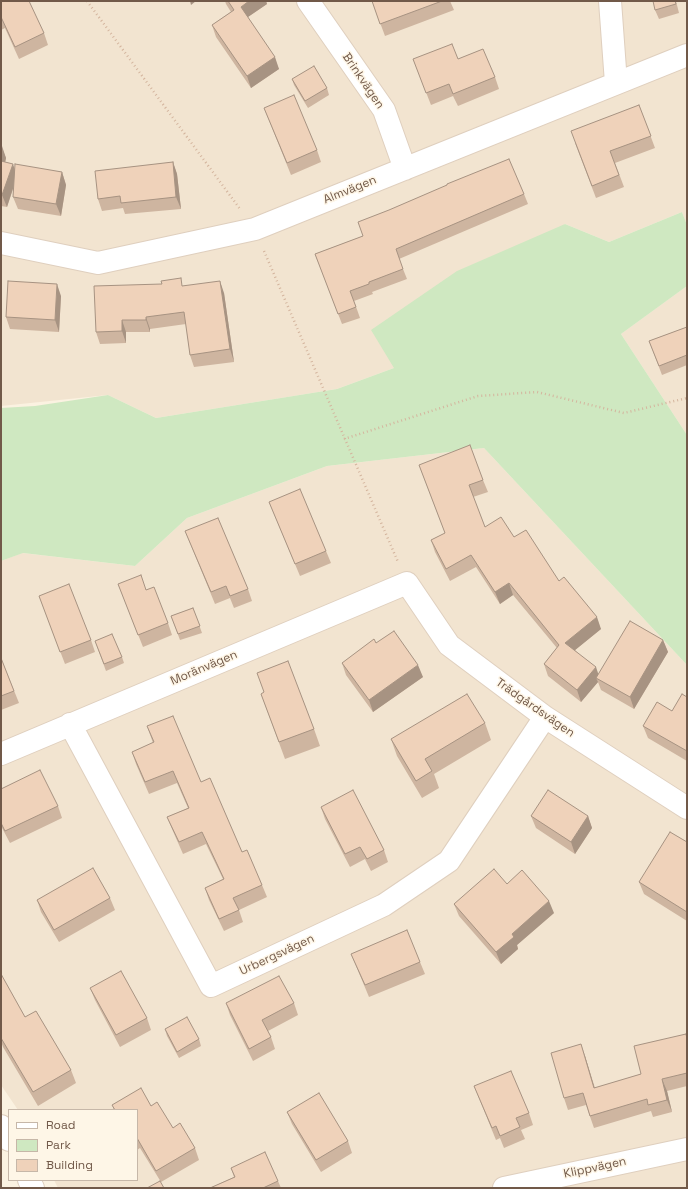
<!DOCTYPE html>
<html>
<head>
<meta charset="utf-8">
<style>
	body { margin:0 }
	#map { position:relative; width:688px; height:1189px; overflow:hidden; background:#fbf2e1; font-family:"Space Grotesk",sans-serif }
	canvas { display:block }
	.frame { position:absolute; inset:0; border:2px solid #715949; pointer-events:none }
	.legend { position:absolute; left:8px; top:1109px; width:130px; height:72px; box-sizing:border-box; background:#fef6e7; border:1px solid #c6b7a8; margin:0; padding:5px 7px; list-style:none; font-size:12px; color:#715949 }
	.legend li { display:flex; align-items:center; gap:8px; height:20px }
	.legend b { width:20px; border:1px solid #c6b7a8 }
</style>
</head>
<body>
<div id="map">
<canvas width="688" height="1189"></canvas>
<div class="frame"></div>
<ul class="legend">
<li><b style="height:5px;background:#fff"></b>Road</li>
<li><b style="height:11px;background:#cfe8c1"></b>Park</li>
<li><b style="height:11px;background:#efd2ba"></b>Building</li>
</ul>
</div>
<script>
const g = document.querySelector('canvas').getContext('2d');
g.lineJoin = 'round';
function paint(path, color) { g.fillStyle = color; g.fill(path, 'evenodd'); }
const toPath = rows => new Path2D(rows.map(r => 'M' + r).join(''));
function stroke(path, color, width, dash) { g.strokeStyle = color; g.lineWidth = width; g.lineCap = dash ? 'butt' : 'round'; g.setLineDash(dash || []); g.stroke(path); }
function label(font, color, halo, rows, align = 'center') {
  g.font = font + ' "Space Grotesk",sans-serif'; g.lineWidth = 3; g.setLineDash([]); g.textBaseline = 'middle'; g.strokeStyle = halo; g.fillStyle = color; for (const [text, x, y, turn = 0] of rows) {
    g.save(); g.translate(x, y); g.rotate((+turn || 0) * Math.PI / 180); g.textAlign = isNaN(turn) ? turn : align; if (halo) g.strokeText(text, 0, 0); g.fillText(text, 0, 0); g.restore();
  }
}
paint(toPath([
	[1,1,687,1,687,225,682,212,609,242,565,224,394,368,337,389,156,418,108,395,1,406],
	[687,286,687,435,621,334],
	[484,448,687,665,687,1188,58,1188,54,1180,137,1180,137,1110,18,1110,1,1085,1,561,22,553,135,566,187,518,327,466]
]), '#f2e4d0');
paint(toPath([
	[682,212,687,225,687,286,621,334,687,435,687,665,484,448,327,466,187,518,135,566,23,553,1,561,1,408,35,406,108,395,156,418,337,389,394,368,371,330,457,271,565,224,609,242]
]), '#cfe8c1');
const minor = toPath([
	[308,1,384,110,405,169],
	[610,1,616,83],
	[1,243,98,263,255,229,687,55],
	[70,724,211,986,384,905,449,861,545,717],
	[1,754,407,583,449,645,545,717,687,808],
	[1,1126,9,1140],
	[29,1180,33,1188],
	[504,1188,687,1149]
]);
stroke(minor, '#dfcfbe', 24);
stroke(toPath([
	[87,1,240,209],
	[264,251,398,562],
	[344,439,478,396,537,392,624,413,687,398]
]), '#d4b59e', 2.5, [1, 3]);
stroke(minor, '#fff', 22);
paint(toPath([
	[1,1,44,33,48,45,19,59,5,28,1,30],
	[225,1,266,1,267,4,248,17,279,69,251,88,216,37,212,25,231,12,226,4],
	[372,1,450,1,454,10,385,36],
	[676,1,679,13,659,19,655,10],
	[413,59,458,59,495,77,499,89,458,106,453,96,431,105],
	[292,79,327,88,329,95,308,108,294,85],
	[639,105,655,148,615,163,624,187,596,198,575,143],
	[264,108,317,150,321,162,291,175],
	[1,146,6,158,5,162,15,169,62,172,66,185,61,216,18,209,13,197,14,186,7,207,1,206],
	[173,162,177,174,181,209,125,214,123,208,102,211,98,199],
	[524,194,528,204,399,259,407,279,372,292,373,294,354,301,360,318,342,324,315,254,363,236],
	[184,286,224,293,234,362,194,367,190,355,186,324,150,329,150,332,126,332,126,343,100,344,96,332],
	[61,296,59,332,10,329,6,317],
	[687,327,687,365,662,375,649,341],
	[419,465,483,480,488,492,473,497,485,527,514,537,559,581,601,629,575,650,598,675,663,640,668,652,634,709,601,690,598,682,581,702,548,676,544,664,557,648,513,595,500,604,476,567,450,581,435,552,431,540,445,533],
	[269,502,326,551,331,563,300,576],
	[185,531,248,589,252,601,234,608,230,598,215,604],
	[118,584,168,623,172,635,143,647],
	[39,596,91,640,95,652,65,664],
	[193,608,202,633,180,640,171,616],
	[95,641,122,657,124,663,106,671],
	[376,643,423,677,373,712,346,675,342,663],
	[1,658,19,703,1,710],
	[264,692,314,729,320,746,285,759,261,694],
	[687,697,687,761,648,738,643,726,672,711],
	[485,723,491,740,434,774,439,788,422,798,397,756,391,739],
	[147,726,201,782,242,852,262,885,267,897,239,910,243,922,224,931,209,900,205,888,223,879,206,844,183,854,172,829,167,817,188,808,177,783,149,794,136,764,132,752,153,743],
	[1,789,58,806,62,818,10,843,1,826],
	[321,807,384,850,388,862,371,871,365,859,350,867,325,819],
	[531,816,588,816,592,828,575,854,536,828],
	[687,842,687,921,644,894,639,882],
	[110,898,115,910,59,942,41,912,37,900],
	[454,904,554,913,517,945,518,949,501,964,459,916],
	[351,954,420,962,425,974,369,997],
	[1,972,3,978,25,1017,71,1070,76,1083,38,1106,3,1047,1,1041],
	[90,988,147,1018,151,1030,120,1047,95,1000],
	[226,1003,294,1003,298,1015,268,1031,271,1037,275,1049,253,1061,230,1015],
	[165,1029,199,1039,201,1046,179,1058,167,1036],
	[686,1034,687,1038,687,1086,667,1091,672,1112,653,1117,651,1111,594,1128,586,1105,568,1110,564,1098,585,1056,595,1088,641,1074],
	[474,1086,529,1113,533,1125,521,1130,525,1139,504,1148,500,1138,496,1140],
	[112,1105,151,1106,173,1128,195,1148,199,1160,161,1182,140,1148,137,1150,137,1110,114,1110],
	[287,1112,348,1141,352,1153,321,1172,292,1124],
	[231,1168,278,1181,281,1188,210,1188,234,1177]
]), '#ceb5a0');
paint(toPath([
	[190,1,196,1,191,5],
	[249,1,266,1,267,4,245,19,241,7],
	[275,57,279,69,251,88,247,76],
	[2,146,6,158,3,173,1,166,1,150],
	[173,162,177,174,181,209,176,197],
	[13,164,17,176,7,207,2,195],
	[62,172,66,185,61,216,56,204],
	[220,281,224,293,234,362,230,349],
	[57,284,61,296,59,332,55,320],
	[146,317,150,329,150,332,146,320],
	[122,320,126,332,126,343,122,331],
	[509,583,513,595,500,604,495,592],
	[597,617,601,629,569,655,565,643],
	[663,640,668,652,634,709,630,697],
	[418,665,423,677,373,712,369,700],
	[596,667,600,679,596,678,598,682,581,702,577,690],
	[588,816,592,828,575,854,571,842],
	[549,901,554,913,517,945,518,949,501,964,496,952,512,934],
	[581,1044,585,1056,598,1100,594,1088],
	[662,1079,667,1091,672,1112,667,1100]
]), '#a79382');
const building = toPath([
	[1,1,29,1,44,33,15,47,1,17,1,1],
	[228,1,249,1,241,7,275,57,247,76,212,25,234,10,228,1],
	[372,1,442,1,380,24,372,1],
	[653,1,675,1,676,4,655,10,653,1],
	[452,44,458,59,483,49,495,77,453,94,449,84,426,93,413,59,452,44],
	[314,66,327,88,305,101,292,79,314,66],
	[294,95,317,150,287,163,264,108,294,95],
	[639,105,651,136,610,151,619,175,592,186,571,131,639,105],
	[509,159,524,194,396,249,403,269,369,282,369,284,350,291,356,307,338,314,315,254,363,236,358,222,389,210,447,185,447,184,509,159],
	[1,161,13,164,2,195,1,194,1,161],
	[173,162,176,197,121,203,120,196,98,199,95,171,173,162],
	[15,164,62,172,56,204,13,197,15,164],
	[181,278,182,286,220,281,230,349,190,355,184,312,146,317,146,320,122,320,122,331,96,332,94,286,162,284,161,281,181,278],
	[8,281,57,284,55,320,6,317,8,281],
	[687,327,687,355,659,366,649,341,687,327],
	[470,445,483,480,469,485,485,527,501,517,514,537,526,530,559,581,564,577,597,617,565,643,596,667,577,690,544,664,559,645,509,583,495,592,471,555,446,569,431,540,445,533,419,465,470,445],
	[300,489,326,551,295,564,269,502,300,489],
	[218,518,248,589,230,596,226,586,211,592,185,531,218,518],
	[141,575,146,590,154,587,168,623,138,635,118,584,141,575],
	[69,584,91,640,60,652,39,596,69,584],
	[193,608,200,626,178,634,171,616,193,608],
	[630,621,663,640,630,697,596,678,630,621],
	[394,631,418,665,369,700,342,663,374,639,376,643,394,631],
	[112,634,122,657,104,664,95,641,112,634],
	[1,658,14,691,1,696,1,658],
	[288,661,314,729,279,742,261,694,264,692,257,673,288,661],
	[467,694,485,723,425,759,432,771,416,781,391,739,467,694],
	[682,694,687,697,687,751,643,726,657,702,672,711,682,694],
	[173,716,201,782,210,778,242,852,247,850,262,885,233,898,239,910,219,919,205,888,224,879,202,832,179,842,167,817,189,808,173,771,145,782,132,752,154,742,147,726,173,716],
	[40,770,58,806,5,831,1,823,1,789,40,770],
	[353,790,384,850,367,859,360,847,345,854,321,807,353,790],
	[548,790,588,816,571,842,531,816,548,790],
	[670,832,687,842,687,912,639,882,670,832],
	[93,868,110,898,54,930,37,900,93,868],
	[494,869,507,884,522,870,549,901,512,934,514,937,496,952,454,904,494,869],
	[407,930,420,962,365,985,351,954,407,930],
	[121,971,147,1018,116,1035,90,988,121,971],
	[1,974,25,1017,36,1011,71,1070,33,1092,1,1038,1,974],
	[279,976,294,1003,262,1020,271,1037,249,1049,226,1003,279,976],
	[187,1017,199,1039,177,1052,165,1029,187,1017],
	[686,1034,687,1039,687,1073,662,1079,667,1100,648,1105,647,1099,590,1116,583,1093,564,1098,551,1053,581,1044,594,1088,641,1074,634,1046,686,1034],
	[511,1071,529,1113,516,1118,520,1127,500,1136,496,1126,492,1128,474,1086,511,1071],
	[141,1088,151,1106,157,1102,173,1128,180,1123,195,1148,156,1171,137,1138,137,1110,115,1110,112,1105,141,1088],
	[319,1093,348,1141,316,1160,287,1112,319,1093],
	[265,1152,278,1181,263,1188,210,1188,235,1177,231,1168,265,1152],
	[160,1181,164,1188,147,1188,160,1181]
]);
paint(building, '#efd2ba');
stroke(building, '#a79382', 1);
label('12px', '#715949', '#fef6e7', [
	["Brinkvägen",363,81,56],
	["Almvägen",350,190,-22],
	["Moränvägen",204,668,-23],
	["Trädgårdsvägen",535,708,35],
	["Urbergsvägen",277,955,-25],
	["Klippvägen",595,1168,-12]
]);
</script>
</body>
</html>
